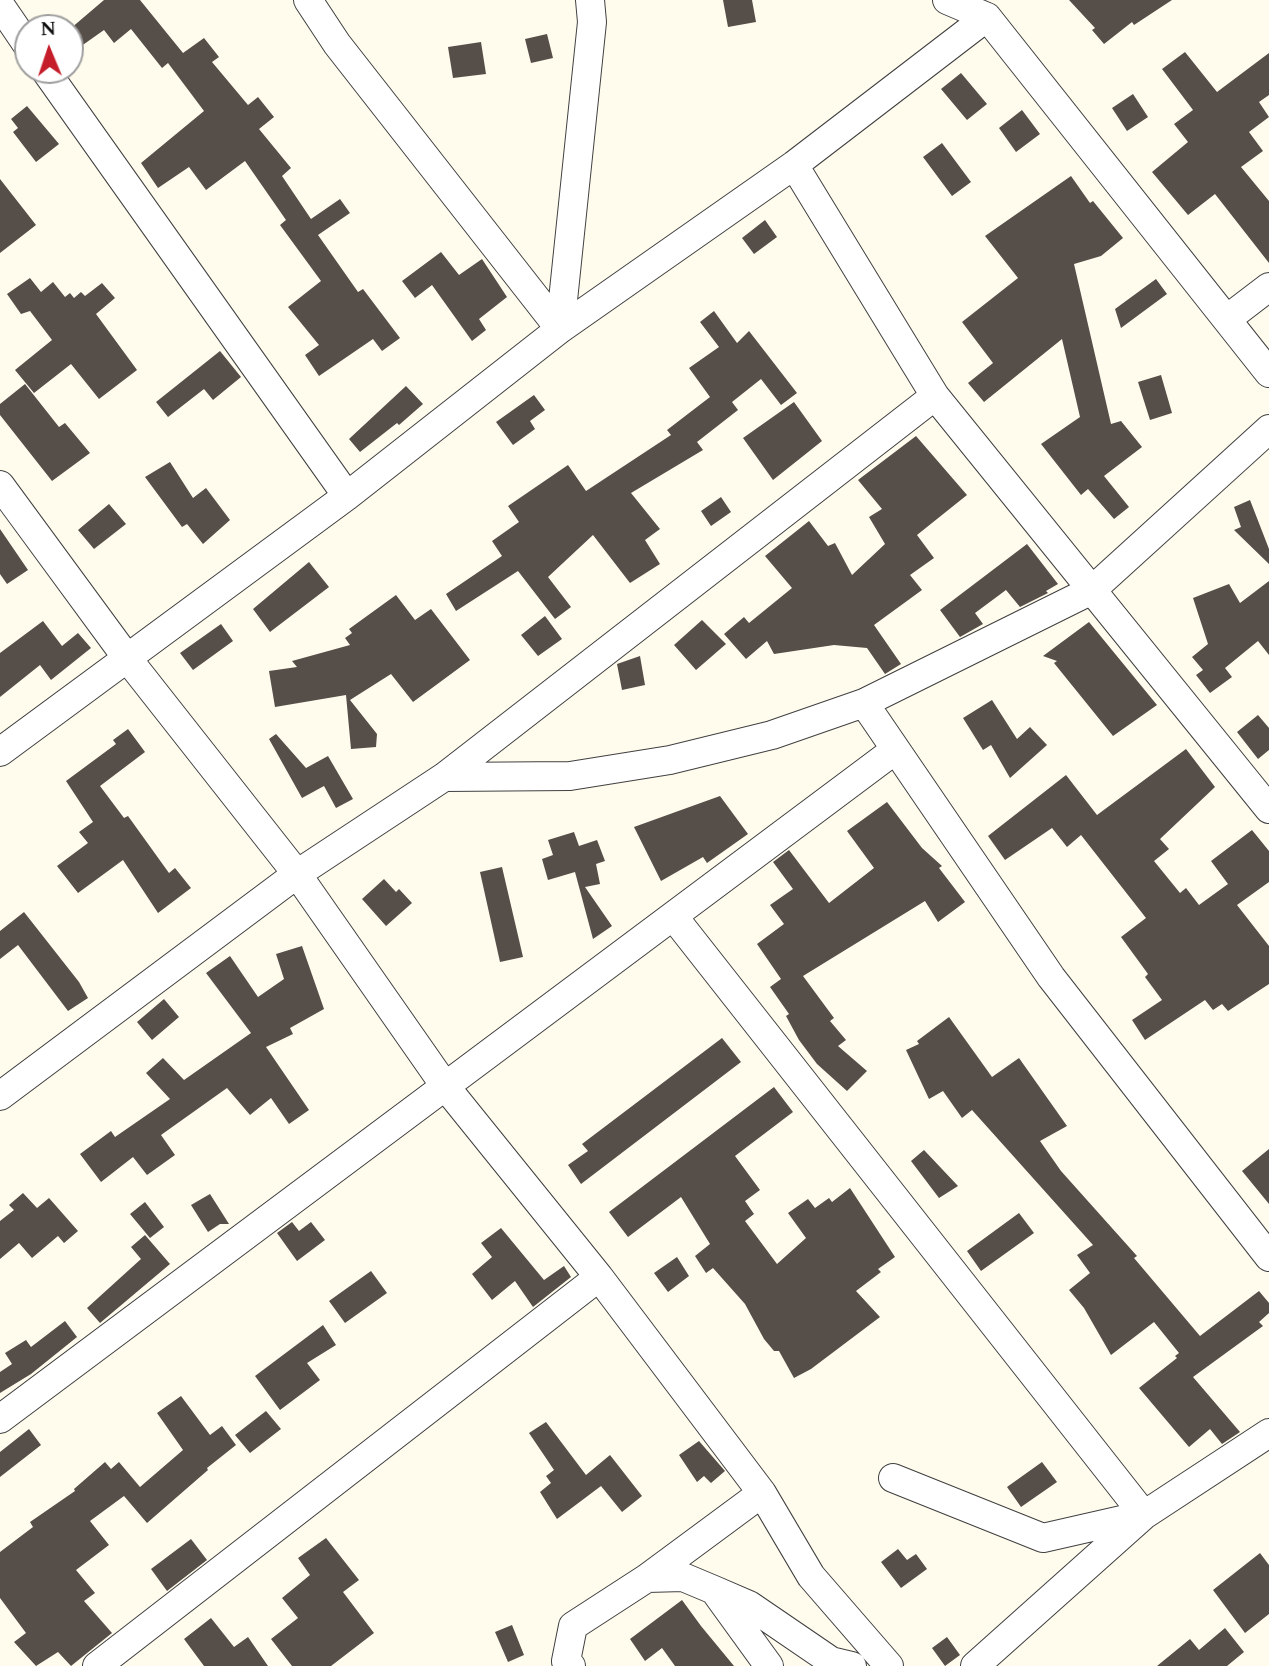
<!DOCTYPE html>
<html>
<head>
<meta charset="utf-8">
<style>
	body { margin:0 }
	#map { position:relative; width:1269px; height:1666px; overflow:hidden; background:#fffbed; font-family:Spectral,serif }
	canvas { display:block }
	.north { position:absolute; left:14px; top:14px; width:70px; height:70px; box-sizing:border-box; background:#fff; border:2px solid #9e9e9e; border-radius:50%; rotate:358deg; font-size:19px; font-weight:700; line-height:28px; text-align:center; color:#0d0d0d }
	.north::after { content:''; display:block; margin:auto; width:24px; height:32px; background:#c51d29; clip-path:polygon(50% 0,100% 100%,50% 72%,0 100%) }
</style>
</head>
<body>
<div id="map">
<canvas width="1269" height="1666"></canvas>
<div class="north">N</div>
</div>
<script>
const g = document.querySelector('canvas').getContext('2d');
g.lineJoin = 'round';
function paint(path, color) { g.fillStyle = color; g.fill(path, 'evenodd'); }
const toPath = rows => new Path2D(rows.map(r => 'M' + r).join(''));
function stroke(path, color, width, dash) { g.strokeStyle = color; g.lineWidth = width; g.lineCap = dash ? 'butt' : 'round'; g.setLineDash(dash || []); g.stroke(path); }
paint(toPath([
	[104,0,140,0,183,53,204,38,219,57,212,62,248,105,258,97,274,117,259,129,291,168,282,176,311,219,340,199,350,213,318,235,358,292,363,289,400,338,382,351,373,339,319,376,305,355,319,345,288,307,321,281,280,225,286,220,245,161,206,190,189,167,158,188,141,163,204,111,168,63,162,68,131,29,114,43,104,30,70,54,70,29],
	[723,0,752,0,756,22,728,27],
	[1069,0,1172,0,1134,25,1132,22,1104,44,1092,30,1095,28],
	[547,34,553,58,531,63,525,39],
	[481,42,486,74,453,78,448,47],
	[1185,52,1217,92,1269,53,1269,95,1259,102,1269,117,1249,132,1263,151,1241,167,1269,201,1269,263,1215,194,1188,215,1152,172,1188,142,1174,124,1193,110,1162,69],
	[961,73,987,104,967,120,941,89],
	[1133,94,1148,117,1127,131,1112,108],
	[27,106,59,144,36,162,13,132,18,128,11,119],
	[1022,110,1040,134,1016,152,999,128],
	[942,143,971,182,952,196,923,157],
	[1071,176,1090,203,1093,201,1123,238,1101,256,1074,264,1111,424,1121,421,1142,447,1104,476,1129,507,1114,519,1088,489,1081,495,1041,444,1080,417,1062,339,984,402,968,383,993,363,962,322,1018,278,985,236],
	[0,179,36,225,0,253],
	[765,220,777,237,754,254,742,238],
	[441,252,459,275,482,259,507,297,479,319,486,330,472,341,432,285,415,298,402,281],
	[30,278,41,292,53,282,65,297,70,293,74,298,81,292,85,296,102,283,115,298,96,314,137,370,99,399,71,364,34,393,15,370,52,340,30,311,21,314,7,294],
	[1156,279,1167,294,1121,328,1115,309],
	[714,311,737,343,749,331,797,393,781,405,761,379,732,402,738,410,697,442,703,450,631,493,660,529,645,540,660,564,630,583,593,535,548,577,571,607,555,619,518,571,456,611,446,594,502,556,492,541,519,522,508,506,568,465,586,491,671,435,667,430,710,397,689,368,719,347,700,322],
	[220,351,241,377,213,400,204,389,168,417,156,402],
	[1161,375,1172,413,1150,420,1138,382],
	[25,384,59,427,65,423,90,453,52,481,0,415,0,404],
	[406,386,423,404,399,425,397,423,360,452,349,439],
	[534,395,545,410,530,421,535,429,513,445,496,422],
	[794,402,822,441,773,480,743,438],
	[916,436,967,495,917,535,934,558,910,575,922,590,874,625,901,664,885,674,867,648,834,645,774,654,767,641,746,659,724,634,744,617,749,623,792,588,765,556,809,521,828,546,835,543,852,575,885,544,869,517,882,509,858,480],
	[170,462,193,498,206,488,230,520,203,544,187,524,182,527,145,477],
	[721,497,731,512,711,526,701,511],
	[1250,500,1269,549,1269,564,1234,530,1241,527,1234,507],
	[109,504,126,524,94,549,78,530],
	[0,529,28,570,7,584,0,574],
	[1027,544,1058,584,1046,591,1048,593,1020,607,1006,590,975,613,983,624,960,637,940,610],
	[309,562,329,587,270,632,253,609],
	[1269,581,1269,655,1258,641,1225,668,1232,677,1210,693,1196,675,1203,670,1192,657,1208,644,1193,598,1229,584,1240,603],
	[396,595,415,620,431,609,470,660,413,702,391,674,350,700,377,734,376,747,351,749,346,695,275,707,269,671,297,667,292,661,350,645,345,638,352,633,349,629],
	[545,616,562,639,538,656,521,635],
	[702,620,726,644,696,670,674,645],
	[43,621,62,646,78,633,91,648,51,680,40,665,0,697,0,653],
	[1089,622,1157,705,1113,736,1054,663,1057,661,1043,656],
	[221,624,233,641,193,670,180,653],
	[640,656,645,685,622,690,617,664],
	[992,700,1017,739,1030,727,1047,745,1010,778,991,745,983,750,963,718],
	[1258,715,1269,728,1269,750,1258,759,1237,732],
	[128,729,145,752,100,786,124,818,128,816,169,873,175,868,191,888,158,913,123,860,78,893,57,866,88,843,79,832,93,822,66,781,116,744,113,740],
	[276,734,306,768,328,756,353,799,336,808,324,786,302,798,269,739],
	[1186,749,1215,787,1160,839,1169,849,1154,861,1180,893,1186,888,1199,905,1228,884,1211,861,1252,830,1269,851,1269,882,1237,905,1269,946,1269,984,1228,1011,1222,1004,1213,1010,1205,1000,1145,1040,1132,1020,1162,1000,1145,977,1148,974,1121,937,1146,918,1081,835,1067,847,1052,828,1005,860,988,836,1066,775,1097,815],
	[720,796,748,834,707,863,703,857,661,881,634,827],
	[887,802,922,848,942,866,939,868,965,902,938,922,925,901,803,976,834,1018,830,1021,846,1040,838,1046,867,1071,847,1091,817,1064,799,1040,786,1016,789,1014,770,987,781,979,757,944,784,924,770,905,793,889,773,862,789,850,829,903,874,868,847,831],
	[574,832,579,846,597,840,605,861,596,864,600,884,585,887,612,926,593,939,575,872,548,880,542,859,553,855,548,840],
	[502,867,523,957,500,962,480,872],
	[384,879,396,892,399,889,412,903,386,926,362,899],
	[24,912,79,982,88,998,68,1011,18,945,0,959,0,931],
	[302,946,324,1009,290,1028,293,1034,266,1047,309,1110,289,1124,271,1098,250,1115,227,1088,161,1135,175,1155,147,1175,133,1157,101,1182,80,1154,111,1131,115,1137,170,1099,146,1073,163,1058,184,1080,251,1033,206,973,230,956,258,997,284,979,276,954],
	[164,999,179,1017,152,1040,137,1022],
	[949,1017,992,1077,1019,1058,1067,1126,1040,1141,1061,1171,1137,1256,1134,1258,1200,1336,1259,1291,1269,1303,1269,1313,1259,1322,1263,1326,1193,1377,1240,1432,1222,1444,1210,1429,1189,1447,1139,1388,1177,1358,1175,1356,1179,1353,1154,1322,1111,1355,1084,1308,1069,1290,1090,1273,1077,1255,1093,1245,972,1110,962,1118,943,1091,929,1099,906,1050,919,1044,917,1041],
	[722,1038,741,1062,581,1184,568,1165,588,1151,582,1144],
	[774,1087,793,1112,735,1156,760,1190,745,1201,754,1214,745,1221,777,1264,806,1238,788,1213,808,1199,815,1208,829,1198,832,1202,850,1188,895,1257,878,1269,881,1272,856,1291,880,1317,811,1369,794,1378,779,1351,774,1351,764,1339,745,1304,713,1268,706,1273,695,1256,710,1244,681,1197,628,1237,609,1212],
	[1269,1149,1269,1204,1242,1171],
	[924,1150,958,1186,939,1198,911,1161],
	[23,1193,37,1208,49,1198,78,1231,64,1243,58,1236,32,1258,19,1243,0,1259,0,1221,14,1210,9,1205],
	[210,1194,229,1224,220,1224,208,1232,191,1205],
	[145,1202,164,1227,150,1238,130,1214],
	[1019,1213,1034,1233,981,1271,967,1251],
	[292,1222,299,1231,311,1222,325,1240,297,1261,277,1233],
	[501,1228,544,1280,564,1266,571,1277,533,1307,515,1281,492,1300,472,1274,492,1257,481,1243],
	[145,1235,170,1264,100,1323,87,1308,141,1259,131,1247],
	[677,1257,689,1276,668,1292,654,1273],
	[371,1271,387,1293,345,1323,329,1301],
	[65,1321,77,1337,31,1374,0,1393,0,1372,12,1364,5,1353,26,1340,31,1347],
	[323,1325,336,1345,307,1363,320,1380,280,1410,255,1376],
	[181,1396,210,1435,222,1426,236,1445,207,1468,208,1470,147,1523,124,1496,90,1521,109,1545,76,1570,95,1593,84,1601,112,1633,71,1666,58,1652,36,1666,14,1642,26,1633,0,1598,0,1552,33,1527,30,1522,75,1491,74,1489,105,1462,111,1469,119,1462,140,1487,183,1450,157,1413],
	[266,1411,281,1429,250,1453,235,1435],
	[546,1422,586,1475,610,1455,642,1496,622,1512,601,1486,557,1519,540,1492,551,1483,546,1476,554,1470,529,1433],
	[29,1429,41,1445,0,1477,0,1452],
	[699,1441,725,1471,711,1483,704,1476,697,1482,679,1455],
	[1042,1462,1057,1482,1021,1507,1007,1487],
	[326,1538,359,1580,343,1592,374,1633,331,1666,292,1666,271,1639,298,1618,282,1598,310,1575,298,1558],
	[191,1539,207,1560,167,1591,151,1569],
	[898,1549,907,1560,916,1554,927,1569,901,1588,881,1562],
	[1260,1553,1269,1565,1269,1614,1245,1633,1213,1590],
	[682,1600,701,1626,734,1666,675,1666,662,1648,645,1661,630,1639],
	[211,1618,234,1647,248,1637,268,1666,204,1666,184,1639],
	[512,1625,524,1655,508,1662,495,1632],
	[1225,1628,1244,1652,1227,1666,1157,1666,1190,1639,1199,1650],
	[947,1637,960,1655,945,1666,932,1648]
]), '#564e49');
const minor = toPath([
	[308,0,337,44,560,329],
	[947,0,987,17,1269,373],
	[0,5,28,46],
	[45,70,347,496],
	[794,165,935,396,1269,809],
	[1227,319,1269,287],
	[560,329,592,22,590,0],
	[0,485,127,658,297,874,445,1086,599,1277,762,1493,811,1576,889,1666],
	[864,703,1051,977,1269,1257],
	[0,752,347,496,560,329,794,165,987,17],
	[444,777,570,776,670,760,772,735,864,703,1092,590,1269,429],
	[673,916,1144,1515,1043,1538,893,1478],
	[0,1096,297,874,444,777,935,396],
	[0,1419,895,750],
	[647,1578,683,1577,714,1590,749,1605,831,1661,852,1666],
	[714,1590,769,1666],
	[97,1666,599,1277],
	[571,1666,566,1661,573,1626,647,1578,762,1493],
	[975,1666,1144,1515,1269,1433]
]);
stroke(minor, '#404040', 30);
stroke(minor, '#fff', 28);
</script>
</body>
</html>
